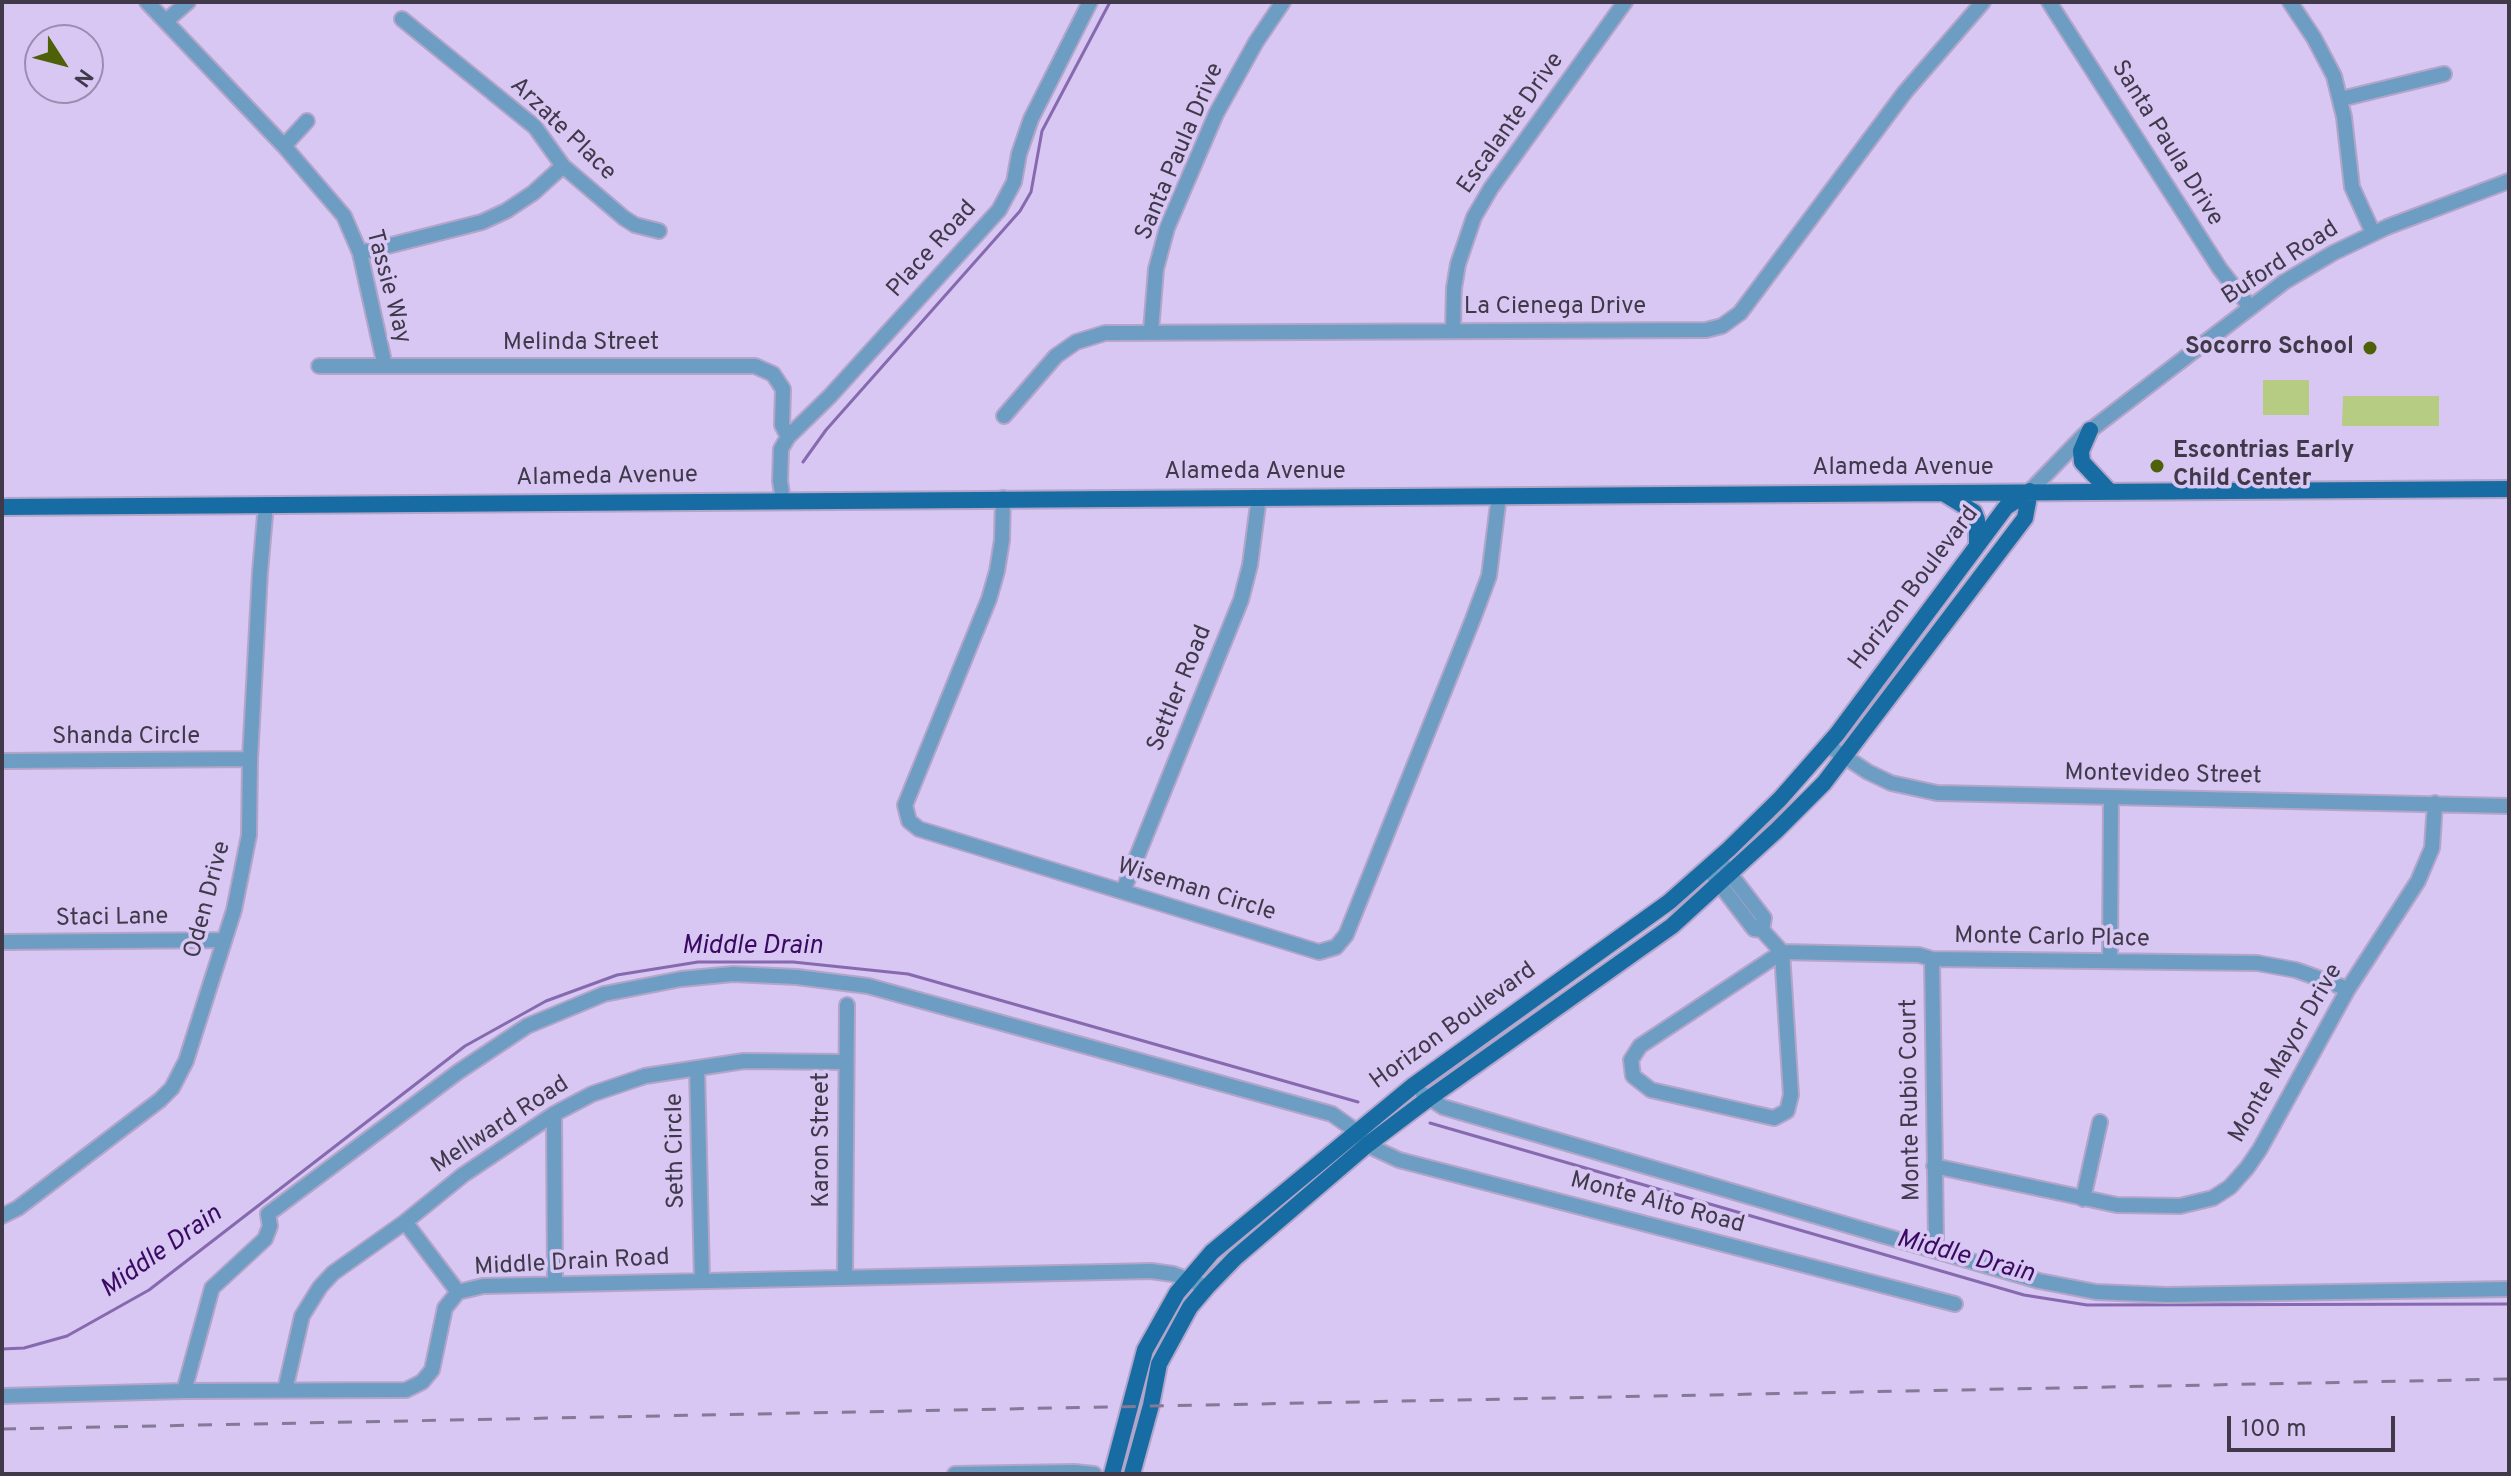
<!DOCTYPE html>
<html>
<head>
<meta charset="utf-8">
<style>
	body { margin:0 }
	#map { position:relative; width:2511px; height:1476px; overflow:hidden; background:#d7c7f2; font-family:Overpass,sans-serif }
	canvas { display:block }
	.frame { position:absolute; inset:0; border:4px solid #3f394a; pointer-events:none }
	.north { position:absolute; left:24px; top:24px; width:80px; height:80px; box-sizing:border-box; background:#d7c7f2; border:2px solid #9a8eaf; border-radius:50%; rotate:126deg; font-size:22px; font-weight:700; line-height:32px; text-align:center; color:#3f394a }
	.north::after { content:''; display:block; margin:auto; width:28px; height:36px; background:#4e6109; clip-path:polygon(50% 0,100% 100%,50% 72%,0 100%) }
	.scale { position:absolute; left:2227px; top:1416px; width:168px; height:36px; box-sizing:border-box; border:4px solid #3f394a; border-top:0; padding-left:10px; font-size:24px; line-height:28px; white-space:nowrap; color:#3f394a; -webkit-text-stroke:6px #d7c7f2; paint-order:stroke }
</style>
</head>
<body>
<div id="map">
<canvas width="2511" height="1476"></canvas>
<div class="frame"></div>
<div class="north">N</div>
<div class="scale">100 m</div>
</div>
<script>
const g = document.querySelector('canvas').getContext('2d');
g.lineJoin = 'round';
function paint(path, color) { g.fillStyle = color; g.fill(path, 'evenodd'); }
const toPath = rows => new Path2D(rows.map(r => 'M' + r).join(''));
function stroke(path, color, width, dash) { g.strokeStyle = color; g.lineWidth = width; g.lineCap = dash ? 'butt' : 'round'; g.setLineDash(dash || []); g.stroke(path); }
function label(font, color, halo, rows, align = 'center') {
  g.font = font + ' Overpass,sans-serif'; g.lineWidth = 7; g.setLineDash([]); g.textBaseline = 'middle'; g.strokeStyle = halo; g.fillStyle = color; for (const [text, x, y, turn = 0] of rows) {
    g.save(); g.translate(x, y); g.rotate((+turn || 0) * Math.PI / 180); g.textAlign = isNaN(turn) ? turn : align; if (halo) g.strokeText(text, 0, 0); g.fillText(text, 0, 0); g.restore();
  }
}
paint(toPath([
	[2263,380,2309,380,2309,415,2263,415],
	[2343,396,2439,396,2439,426,2342,426]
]), '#b5cc82');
stroke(toPath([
	[803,462,826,430,1020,211,1031,192,1042,131,1110,2],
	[1430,1123,2024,1295,2087,1305,2509,1304],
	[2,1349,24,1348,67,1336,149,1290,465,1046,546,1001,617,975,698,962,793,962,908,974,1358,1102]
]), '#8669af', 3);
const minor = toPath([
	[147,2,284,146,344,216,360,253,385,366],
	[2049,2,2220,269,2250,307],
	[2290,2,2314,38,2334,76,2344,117,2352,187,2373,233],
	[402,19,535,127,563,166,624,218,635,225,659,231],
	[166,21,188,2],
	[2341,99,2444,74],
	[284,146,307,121],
	[360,253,482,222,506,211,533,193,563,166],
	[1453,330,1454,288,1458,264,1474,217,1491,188,1625,2],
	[1151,331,1156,269,1167,228,1216,114,1256,42,1283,2],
	[319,366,755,366,773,374,783,389,782,425,788,437],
	[1004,416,1056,356,1076,342,1105,333,1706,330,1722,326,1740,313,1905,92,1983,2],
	[2030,491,2084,435,2284,282,2333,253,2387,227,2509,181],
	[1003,498,1002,540,997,571,989,599,905,805,909,821,919,829,1319,952,1336,947,1346,935,1473,619,1489,576,1499,496],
	[783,500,780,481,781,449,788,437,830,396,999,210,1014,182,1019,154,1031,119,1090,2],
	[1827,745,1868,772,1891,783,1937,793,2509,806],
	[2,761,250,759],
	[1712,874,1754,929,1762,930,1764,918,1718,858],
	[1123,891,1241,600,1250,565,1259,497],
	[1762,930,1782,952,1919,955,1932,959,2257,963,2296,970,2348,989],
	[2,942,223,940],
	[1782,952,1791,1095,1787,1111,1774,1118,1651,1090,1633,1076,1631,1060,1640,1046,1782,952],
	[1932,959,1936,1240],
	[2110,961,2111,798],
	[697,1068,702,1280],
	[1423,1094,1443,1107,2039,1281,2096,1292,2167,1295,2509,1289],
	[554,1114,555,1284],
	[1934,1166,2117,1205,2180,1206,2213,1198,2230,1187,2247,1168,2260,1149,2348,989,2418,881,2432,848,2435,803],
	[2083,1199,2100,1122],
	[2,1216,18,1208,160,1100,172,1088,186,1061,234,910,249,835,250,759,260,572,266,504],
	[405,1222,458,1292],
	[845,1276,847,1005],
	[285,1390,302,1316,320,1287,333,1273,405,1222,463,1175,554,1114,592,1094,645,1076,744,1061,845,1062],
	[184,1391,212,1288,265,1239,270,1226,268,1214,458,1072,527,1026,604,994,681,979,733,974,797,977,868,986,1332,1114,1356,1131,1367,1145,1399,1160,1955,1304],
	[2,1396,184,1391,406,1390,422,1382,432,1370,445,1308,458,1292,483,1286,1151,1271,1173,1274,1207,1287],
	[955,1474,1074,1472,1094,1474]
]);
const major = toPath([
	[2090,430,2081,451,2082,462,2109,491],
	[1943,493,1974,512,1977,520,1977,544],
	[2,507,2509,489],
	[1112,1474,1145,1350,1177,1293,1212,1252,1414,1085,1669,902,1729,849,1780,799,1837,734,2006,507,2029,492],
	[1132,1474,1151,1405,1159,1364,1190,1307,1207,1287,1235,1258,1367,1145,1428,1099,1672,926,1777,830,1824,783,2025,518,2030,491]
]);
stroke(minor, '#b3a5ca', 18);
stroke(major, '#b3a5ca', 20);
stroke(minor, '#6d9dc2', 14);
stroke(major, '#176da3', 16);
stroke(toPath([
	[2,1429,2509,1379]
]), '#847996', 3, [14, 14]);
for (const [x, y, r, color] of [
	[2370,348,8,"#4e6109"],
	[2157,466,8,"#4e6109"]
]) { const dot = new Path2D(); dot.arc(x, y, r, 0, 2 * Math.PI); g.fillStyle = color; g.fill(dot); stroke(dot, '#d7c7f2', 3); }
label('24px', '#3f394a', '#d7c7f2', [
	["Escalante Drive",1512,124,-55],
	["Arzate Place",562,130,44],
	["Santa Paula Drive",2166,144,58],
	["Santa Paula Drive",1181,152,-67],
	["Place Road",933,250,-48],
	["Buford Road",2281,264,-33],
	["Tassie Way",387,287,75],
	["La Cienega Drive",1555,308],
	["Melinda Street",581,344],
	["Alameda Avenue",1903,469],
	["Alameda Avenue",1255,473],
	["Alameda Avenue",607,478,-1],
	["Horizon Boulevard",1915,589,-53],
	["Settler Road",1181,689,-68],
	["Shanda Circle",126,738],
	["Montevideo Street",2163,776,1],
	["Wiseman Circle",1196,891,17],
	["Oden Drive",209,900,-75],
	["Staci Lane",112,919,-1],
	["Monte Carlo Place",2052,939,1],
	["Horizon Boulevard",1454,1027,-36],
	["Monte Mayor Drive",2287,1054,-60],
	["Monte Rubio Court",1912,1100,-91],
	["Mellward Road",501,1126,-33],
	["Karon Street",823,1140,-90],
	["Seth Circle",677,1151,-91],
	["Monte Alto Road",1657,1204,15],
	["Middle Drain Road",572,1264,-3]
]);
label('bold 24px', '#3f394a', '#d7c7f2', [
	["Socorro School",2354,348],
	["Escontrias Early",2173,452,"left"],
	["Child Center",2173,480,"left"]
], 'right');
label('italic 26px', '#3a0962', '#d7c7f2', [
	["Middle Drain",752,948],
	["Middle Drain",162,1253,-35],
	["Middle Drain",1965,1258,15]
]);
</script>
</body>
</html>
